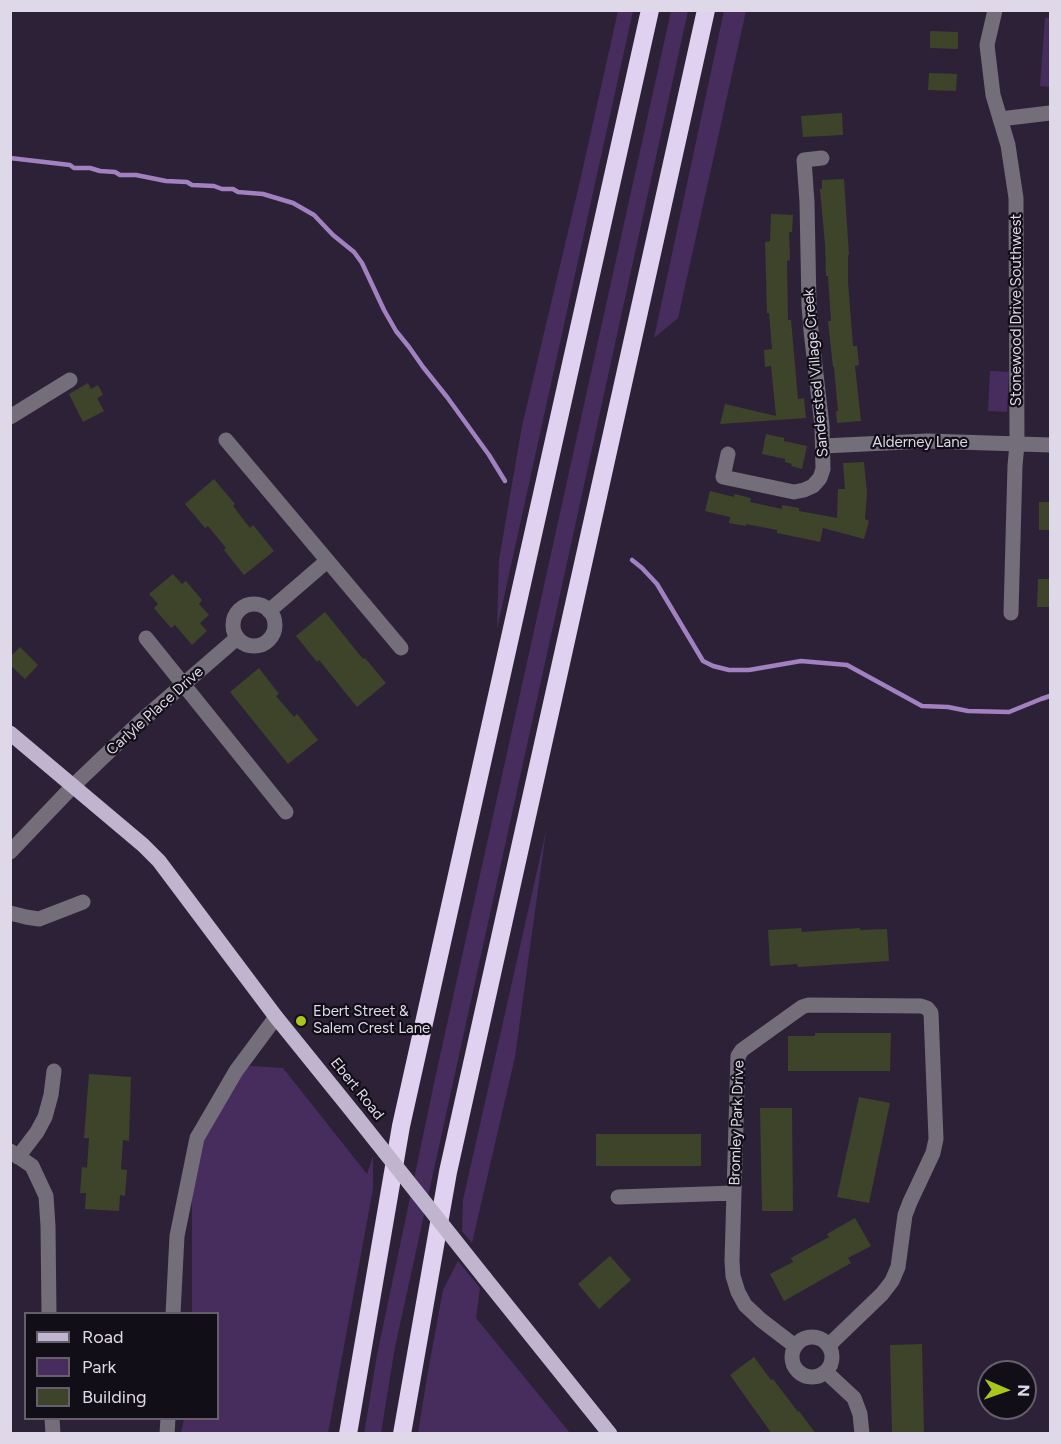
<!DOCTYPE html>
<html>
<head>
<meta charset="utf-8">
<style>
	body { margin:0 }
	#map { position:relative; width:1061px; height:1444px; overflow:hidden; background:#2d2138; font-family:Figtree,sans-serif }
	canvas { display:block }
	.frame { position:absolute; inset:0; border:12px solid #dfd8e8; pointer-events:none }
	.legend { position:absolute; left:24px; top:1312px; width:195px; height:108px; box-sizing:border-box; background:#120e18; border:2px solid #645f6b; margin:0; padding:8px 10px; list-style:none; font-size:18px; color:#dfd8e8 }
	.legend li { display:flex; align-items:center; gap:12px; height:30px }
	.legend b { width:30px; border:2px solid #645f6b }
	.north { position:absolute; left:977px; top:1360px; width:60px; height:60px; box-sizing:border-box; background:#120e18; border:2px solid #645f6b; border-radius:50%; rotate:92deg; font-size:16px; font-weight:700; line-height:24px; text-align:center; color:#dfd8e8 }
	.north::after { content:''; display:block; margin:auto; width:21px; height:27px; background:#a8c71c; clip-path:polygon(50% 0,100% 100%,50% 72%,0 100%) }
</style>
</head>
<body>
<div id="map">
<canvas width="1061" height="1444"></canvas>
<div class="frame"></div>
<ul class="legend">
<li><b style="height:8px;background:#c0b5ce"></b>Road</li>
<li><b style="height:16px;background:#462d5d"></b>Park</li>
<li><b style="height:16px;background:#3d442a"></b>Building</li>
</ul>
<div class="north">N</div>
</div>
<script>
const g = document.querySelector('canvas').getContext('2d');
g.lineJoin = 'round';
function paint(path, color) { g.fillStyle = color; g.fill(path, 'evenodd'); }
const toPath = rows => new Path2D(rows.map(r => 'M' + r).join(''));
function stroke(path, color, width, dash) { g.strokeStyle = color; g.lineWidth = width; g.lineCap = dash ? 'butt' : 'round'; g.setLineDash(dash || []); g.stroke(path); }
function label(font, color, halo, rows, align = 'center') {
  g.font = font + ' Figtree,sans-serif'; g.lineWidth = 4.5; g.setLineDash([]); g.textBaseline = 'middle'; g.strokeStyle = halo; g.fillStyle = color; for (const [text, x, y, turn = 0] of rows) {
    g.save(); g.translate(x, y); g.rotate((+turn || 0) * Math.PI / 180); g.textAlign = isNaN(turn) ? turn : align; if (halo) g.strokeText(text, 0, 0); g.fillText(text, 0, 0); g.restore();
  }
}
paint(toPath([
	[618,11,633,11,497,629,499,560,522,426,580,181],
	[671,11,688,11,395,1347,381,1433,364,1434,377,1355,436,1074],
	[724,11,746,11,678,318,654,338],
	[1045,18,1050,18,1050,87,1040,86],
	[990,371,1009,372,1007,412,988,411],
	[546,831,515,1057,472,1243,462,1231,463,1200],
	[252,1066,283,1068,367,1174,373,1156,373,1189,328,1433,181,1434,184,1419,218,1418,218,1314,192,1313,192,1183,206,1109,228,1070],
	[458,1261,480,1288,476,1318,570,1433,418,1433,427,1377,443,1290]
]), '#462d5d');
stroke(toPath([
	[10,158,70,165,74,168,90,168,100,171,115,172,120,175,136,175,166,181,187,182,192,185,214,186,222,189,233,189,238,192,263,194,293,203,314,215,333,235,354,252,362,263,384,310,396,331,409,347,423,367,447,397,489,455,505,481],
	[632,560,642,568,657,584,703,661,713,666,729,670,749,670,801,661,847,665,922,706,948,707,968,711,1009,712,1041,699,1050,696]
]), '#a181bf', 4.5);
paint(toPath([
	[930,31,958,32,958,49,930,48],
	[929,73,957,74,956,91,928,90],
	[842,113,843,135,803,137,801,116],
	[844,179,849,255,848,255,848,282,853,346,857,346,859,365,855,366,861,421,837,423,836,411,838,411,834,367,833,367,828,321,831,321,828,276,826,276,825,244,820,189,822,189,822,180],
	[771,214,793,215,792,232,789,232,790,260,787,261,788,320,791,320,798,399,804,398,806,418,720,424,725,404,776,416,771,366,765,367,764,350,772,349,769,313,767,313,765,242,770,241],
	[88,383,91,389,98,385,103,395,97,398,104,411,83,422,69,394],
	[766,434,784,438,784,441,807,446,802,469,791,466,792,464,785,462,785,459,762,454],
	[864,462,867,493,865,519,869,521,864,539,823,528,820,542,777,533,777,530,746,524,746,526,729,523,730,517,705,511,710,491,734,497,734,494,751,498,750,502,782,509,782,505,799,508,799,511,837,518,838,489,845,489,843,463],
	[214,479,235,504,233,506,250,528,253,525,274,551,244,575,224,550,226,548,208,526,205,528,185,504],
	[1039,502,1050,502,1050,530,1039,530],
	[173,574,182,584,186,581,202,600,199,604,209,615,200,623,207,631,192,645,175,625,171,628,154,608,158,604,149,594],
	[1038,579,1050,579,1050,607,1037,607],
	[325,612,363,659,365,658,386,683,357,707,319,660,317,662,296,636],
	[20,647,38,665,25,679,10,665,10,657],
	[259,668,279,694,276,696,294,717,297,714,318,740,288,764,230,692],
	[801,928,802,932,860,928,860,930,887,929,889,961,798,967,797,964,770,966,768,930],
	[815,1033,891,1033,890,1071,788,1071,788,1036,815,1036],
	[89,1074,131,1077,129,1141,123,1140,121,1169,127,1170,125,1196,120,1195,119,1211,85,1209,86,1193,80,1193,82,1167,87,1168,89,1138,84,1138],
	[859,1097,890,1103,869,1203,837,1197],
	[760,1108,792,1108,793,1211,762,1211],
	[596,1134,701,1134,701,1166,596,1166],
	[855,1218,871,1246,848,1258,851,1263,784,1301,770,1274,793,1262,791,1258,829,1237,827,1234],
	[610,1256,631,1280,599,1309,578,1284],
	[922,1344,924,1434,892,1434,890,1345],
	[754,1357,771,1380,773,1379,798,1412,799,1411,816,1434,772,1434,730,1375]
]), '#3d442a');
stroke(toPath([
	[995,10,987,45,993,95,1008,145,1016,198,1017,444,1015,466,1011,613],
	[1000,119,1050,113],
	[10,417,70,380],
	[226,440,401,648],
	[823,446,927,441,1050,445],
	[728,454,723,477,794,492,804,490,813,486,820,478,823,469,822,426,811,331,809,306,807,202,804,160,822,158],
	'233 625a21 21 0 1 1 42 0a21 21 0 1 1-42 0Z',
	[269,611,327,561],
	[146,638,286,812],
	[10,852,74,785,140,722,237,638],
	[10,913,26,917,39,919,83,902],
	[10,1151,32,1166,46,1196,48,1226,49,1314],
	[18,1157,37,1132,45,1117,51,1095,54,1071],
	[618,1197,734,1193],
	[173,1314,177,1236,197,1138,236,1071,276,1017],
	'792 1357a20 20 0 1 1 40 0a20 20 0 1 1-40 0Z',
	[795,1346,761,1320,745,1305,738,1292,733,1276,732,1261,738,1056,742,1050,802,1007,808,1005,921,1006,927,1008,931,1013,936,1139,933,1153,910,1202,905,1215,898,1267,892,1281,882,1294,829,1345],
	[826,1372,854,1398,860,1414,862,1434],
	[52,1418,53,1434],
	[167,1434,168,1418]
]), '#736e7a', 15);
stroke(toPath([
	[10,733,143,845,159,861,276,1017,356,1116],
	[484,1277,610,1434]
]), '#c0b5ce', 15);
stroke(toPath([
	[348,1434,401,1126,650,10],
	[402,1434,448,1172,706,10]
]), '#dfd1ef', 18);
stroke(toPath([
	[356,1116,484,1277]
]), '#c0b5ce', 15);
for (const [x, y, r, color] of [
	[301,1021,6,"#a8c71c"]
]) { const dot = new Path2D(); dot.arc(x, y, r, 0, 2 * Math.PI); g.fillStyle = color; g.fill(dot); stroke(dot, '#120e18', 2); }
label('15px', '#dfd8e8', '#120e18', [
	["Stonewood Drive Southwest",1017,310,-90],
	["Sandersted Village Creek",816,373,-95],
	["Alderney Lane",920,443],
	["Carlyle Place Drive",155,711,-42],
	["Ebert Road",357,1089,51],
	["Bromley Park Drive",737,1123,-88]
]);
label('15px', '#dfd8e8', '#120e18', [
	["Ebert Street &",313,1012],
	["Salem Crest Lane",313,1029]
], 'left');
</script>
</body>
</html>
